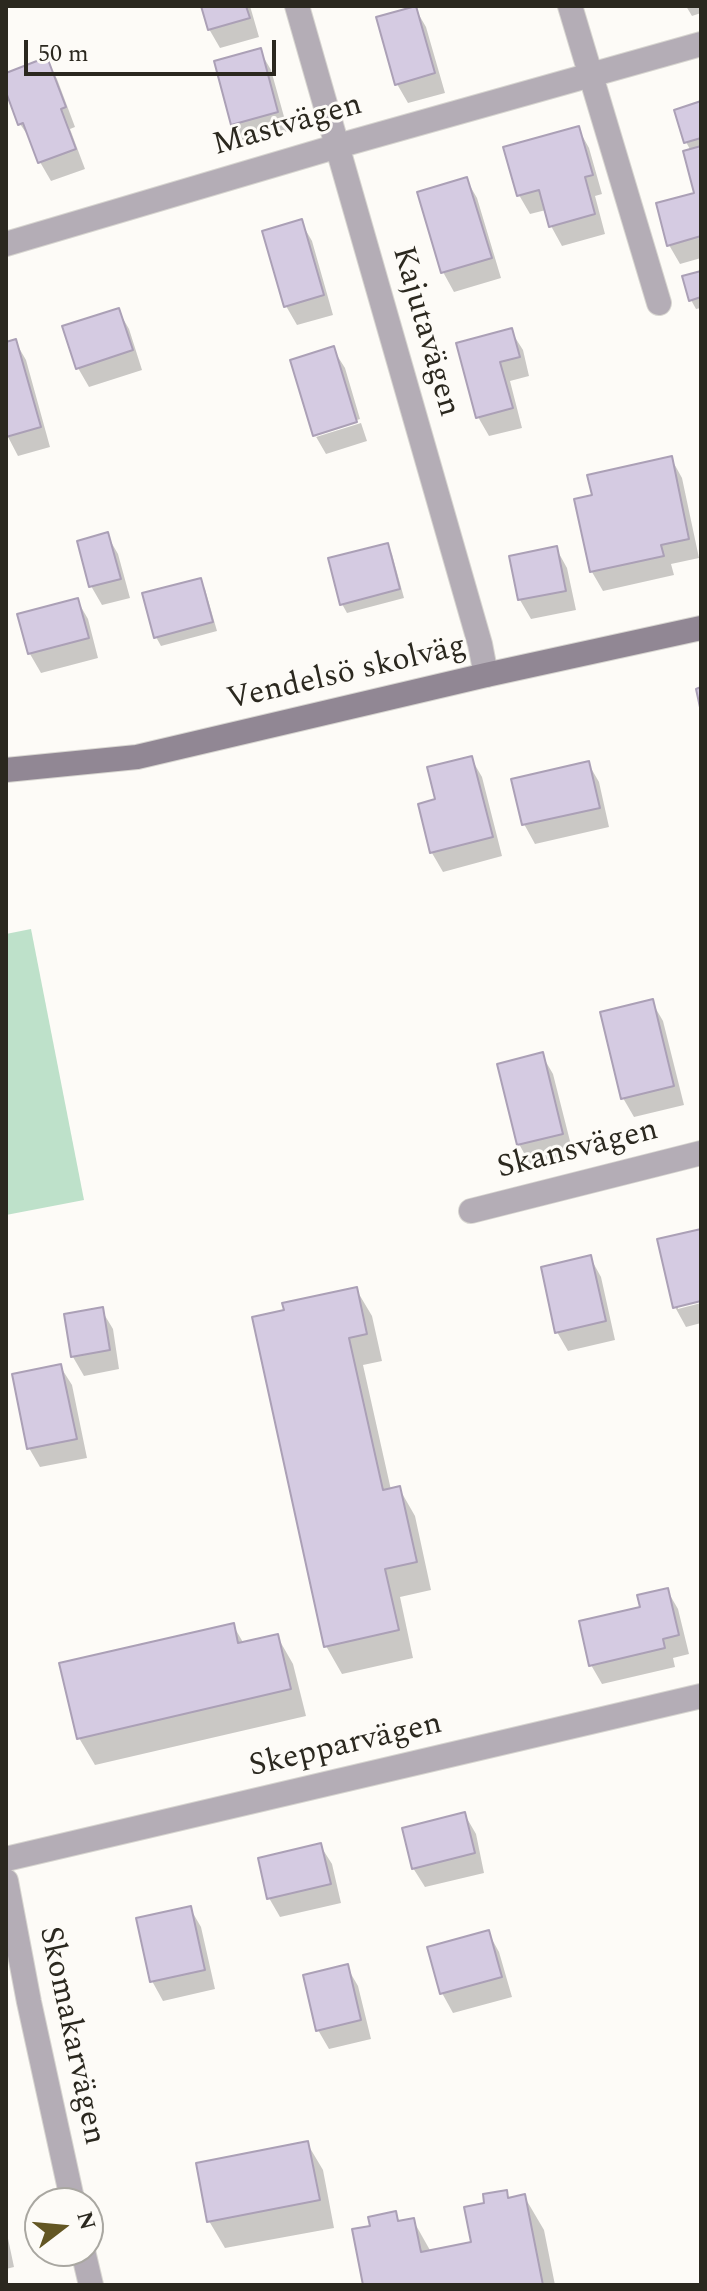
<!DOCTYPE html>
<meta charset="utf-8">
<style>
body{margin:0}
#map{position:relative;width:707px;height:2291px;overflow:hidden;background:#fdfbf7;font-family:Spectral,serif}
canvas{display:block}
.frame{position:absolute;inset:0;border:8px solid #2b281f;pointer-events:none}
.north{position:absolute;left:24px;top:2187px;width:80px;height:80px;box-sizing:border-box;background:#fdfbf7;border:2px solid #a9a7a1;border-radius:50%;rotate:74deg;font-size:22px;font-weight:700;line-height:32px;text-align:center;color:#2b281f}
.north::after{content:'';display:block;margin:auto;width:28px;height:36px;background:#635623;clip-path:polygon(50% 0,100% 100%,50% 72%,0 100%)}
.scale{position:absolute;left:24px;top:40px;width:252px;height:36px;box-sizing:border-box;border:4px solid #2b281f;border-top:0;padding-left:10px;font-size:24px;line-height:28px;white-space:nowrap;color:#2b281f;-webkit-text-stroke:6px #fdfbf7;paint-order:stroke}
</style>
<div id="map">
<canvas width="707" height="2291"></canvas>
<div class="frame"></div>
<div class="north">N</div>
<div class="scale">50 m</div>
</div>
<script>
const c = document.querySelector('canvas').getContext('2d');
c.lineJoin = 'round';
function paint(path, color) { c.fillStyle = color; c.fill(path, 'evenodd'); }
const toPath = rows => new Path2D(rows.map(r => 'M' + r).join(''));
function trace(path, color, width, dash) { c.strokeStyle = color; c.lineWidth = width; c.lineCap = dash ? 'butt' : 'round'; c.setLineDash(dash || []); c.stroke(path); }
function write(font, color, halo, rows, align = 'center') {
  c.font = font + ' Spectral,serif'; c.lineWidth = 6; c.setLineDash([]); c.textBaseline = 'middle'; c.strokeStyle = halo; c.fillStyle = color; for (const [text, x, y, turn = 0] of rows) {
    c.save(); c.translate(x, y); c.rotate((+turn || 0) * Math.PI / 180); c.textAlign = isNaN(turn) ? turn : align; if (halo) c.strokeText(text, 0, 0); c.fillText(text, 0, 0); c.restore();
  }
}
paint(toPath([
 [31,929,84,1200,6,1215,6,934]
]), '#bee1ca');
paint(toPath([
 [203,6,250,6,259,37,220,48,209,29],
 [686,6,701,6,701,13,692,16],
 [415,8,426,27,445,93,408,103,397,84],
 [260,51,271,70,288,131,244,143,233,124],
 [46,60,57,79,75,127,70,129,85,169,51,181,40,162,33,143,20,124,6,87,6,75],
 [701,103,701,258,680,264,669,245,696,194,691,151,686,142],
 [578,128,589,148,602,194,595,196,605,234,562,246,551,226,546,210,530,214,519,195],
 [466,179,477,198,501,278,454,292,443,272],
 [301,222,312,241,333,315,297,325,286,306],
 [701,273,701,308,696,309,691,300],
 [118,310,129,329,142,370,89,387,78,368],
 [511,331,523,350,529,376,510,381,522,428,489,436,478,417],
 [15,341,26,360,50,447,18,456,6,433,6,344],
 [333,349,345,368,360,419,316,433,316,437,361,423,367,441,326,454,315,435],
 [671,458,682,478,699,558,671,564,674,575,603,591,592,572,594,497],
 [107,535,118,554,130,598,102,605,91,586],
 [387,545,392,554,404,598,347,613,342,604],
 [556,548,567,568,576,610,531,619,520,600,511,557],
 [200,580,205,589,217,631,161,646,156,637],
 [77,600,88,619,98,658,41,673,30,654,20,615],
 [471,758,482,777,502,856,443,872,432,853,420,805,437,801],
 [588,763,599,782,609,827,535,844,524,824],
 [652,1002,663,1021,684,1105,634,1117,623,1098],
 [542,1055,553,1074,573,1153,530,1164,519,1144],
 [701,1231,701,1299,678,1305,678,1309,701,1303,701,1323,686,1327,675,1307],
 [590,1257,601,1277,615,1340,568,1351,557,1332],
 [356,1289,372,1316,382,1361,363,1365,391,1490,399,1488,415,1516,431,1590,400,1597,413,1658,342,1674,326,1646,286,1312],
 [101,1309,113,1329,119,1369,84,1376,73,1357],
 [60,1366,72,1385,87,1458,40,1467,29,1448],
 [667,1590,678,1609,689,1654,673,1658,675,1667,602,1684,591,1665,642,1608],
 [233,1625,244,1644,277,1636,293,1664,306,1716,95,1765,79,1738],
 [465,1815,476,1834,484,1873,425,1887,413,1868],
 [320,1845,332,1864,341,1903,280,1917,269,1898],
 [190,1908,201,1927,215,1989,163,2001,152,1981],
 [488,1932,499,1952,512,1997,453,2013,442,1993],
 [347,1967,358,1986,371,2039,329,2049,318,2030],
 [307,2143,323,2170,334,2228,225,2248,209,2221],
 [506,2192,510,2199,524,2196,544,2230,555,2285,365,2285,372,2227,395,2214,400,2223,413,2220,431,2252,473,2243,486,2205],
 [6,2229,14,2267,6,2269]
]), '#0003');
const building = toPath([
 [201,6,246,6,250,18,208,30,201,6],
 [416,6,435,73,395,85,376,17,416,6],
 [261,48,278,112,231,125,214,61,261,48],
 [47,57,66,107,61,109,76,149,38,163,23,123,18,125,6,92,6,73,47,57],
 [701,101,701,138,684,143,674,110,701,101],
 [579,126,593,175,585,177,595,214,549,227,539,190,517,196,503,147,579,126],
 [701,146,701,236,667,246,656,203,694,193,683,151,701,146],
 [467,177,492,258,441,273,417,192,467,177],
 [302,219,324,295,284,307,262,231,302,219],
 [701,271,701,297,689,301,682,276,701,271],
 [119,308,133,350,76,369,62,326,119,308],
 [512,328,520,357,500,362,513,408,476,418,456,343,512,328],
 [16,339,41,427,6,437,6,342,16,339],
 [334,346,357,422,313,436,290,360,334,346],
 [672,456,689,539,661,545,664,556,590,572,574,499,592,495,587,475,672,456],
 [108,532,121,579,89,587,77,541,108,532],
 [388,543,400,589,340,605,328,558,388,543],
 [557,546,566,591,518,600,509,556,557,546],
 [201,578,213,622,154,638,142,593,201,578],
 [78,598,89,638,28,654,17,614,78,598],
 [701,687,701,712,696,689,701,687],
 [472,756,493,837,430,853,418,804,435,799,427,767,472,756],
 [589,761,600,808,522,825,511,779,589,761],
 [653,999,674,1086,621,1099,600,1012,653,999],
 [543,1052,563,1134,517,1145,497,1064,543,1052],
 [701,1229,701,1301,673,1308,657,1239,701,1229],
 [591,1255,606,1321,555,1333,541,1267,591,1255],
 [357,1287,367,1334,349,1338,383,1490,400,1486,417,1562,385,1569,399,1630,324,1647,252,1317,284,1310,282,1303,357,1287],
 [103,1307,110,1350,71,1357,64,1314,103,1307],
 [61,1364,77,1439,27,1449,12,1374,61,1364],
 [668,1588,679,1635,663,1639,665,1648,589,1666,579,1621,640,1607,637,1595,668,1588],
 [234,1623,238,1643,278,1634,291,1689,77,1739,59,1663,234,1623],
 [465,1812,475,1853,412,1869,402,1828,465,1812],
 [321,1843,331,1884,267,1899,258,1858,321,1843],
 [191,1906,205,1970,150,1982,136,1918,191,1906],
 [489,1930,502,1977,440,1994,427,1947,489,1930],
 [348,1964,361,2020,316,2031,303,1975,348,1964],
 [308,2141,320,2200,207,2222,196,2163,308,2141],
 [507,2190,508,2198,525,2194,543,2285,363,2285,352,2229,370,2226,368,2217,396,2211,398,2221,414,2218,421,2252,471,2242,464,2207,484,2203,483,2194,507,2190]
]);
paint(building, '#d5cbe2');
trace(building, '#aba0b6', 2);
const street = toPath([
 [297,6,480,644,486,675],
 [570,6,659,303],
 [6,244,338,146,701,44],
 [471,1211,701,1153],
 [6,1859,701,1696],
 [6,1881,29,2002,73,2203],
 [83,2251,91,2285]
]);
const secondary = toPath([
 [6,770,137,757,486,675,701,628]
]);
trace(street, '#d7d5d0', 26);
trace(secondary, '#d7d5d0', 26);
trace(street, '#b4adb6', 24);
trace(secondary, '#918794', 24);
write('32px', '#2b281f', '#fdfbf7', [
 ["Mastvägen",288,127,-16],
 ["Kajutavägen",424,332,74],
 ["Vendelsö skolväg",347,675,-13],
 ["Skansvägen",578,1151,-14],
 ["Skepparvägen",346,1747,-13],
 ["Skomakarvägen",70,2036,78]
]);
</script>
